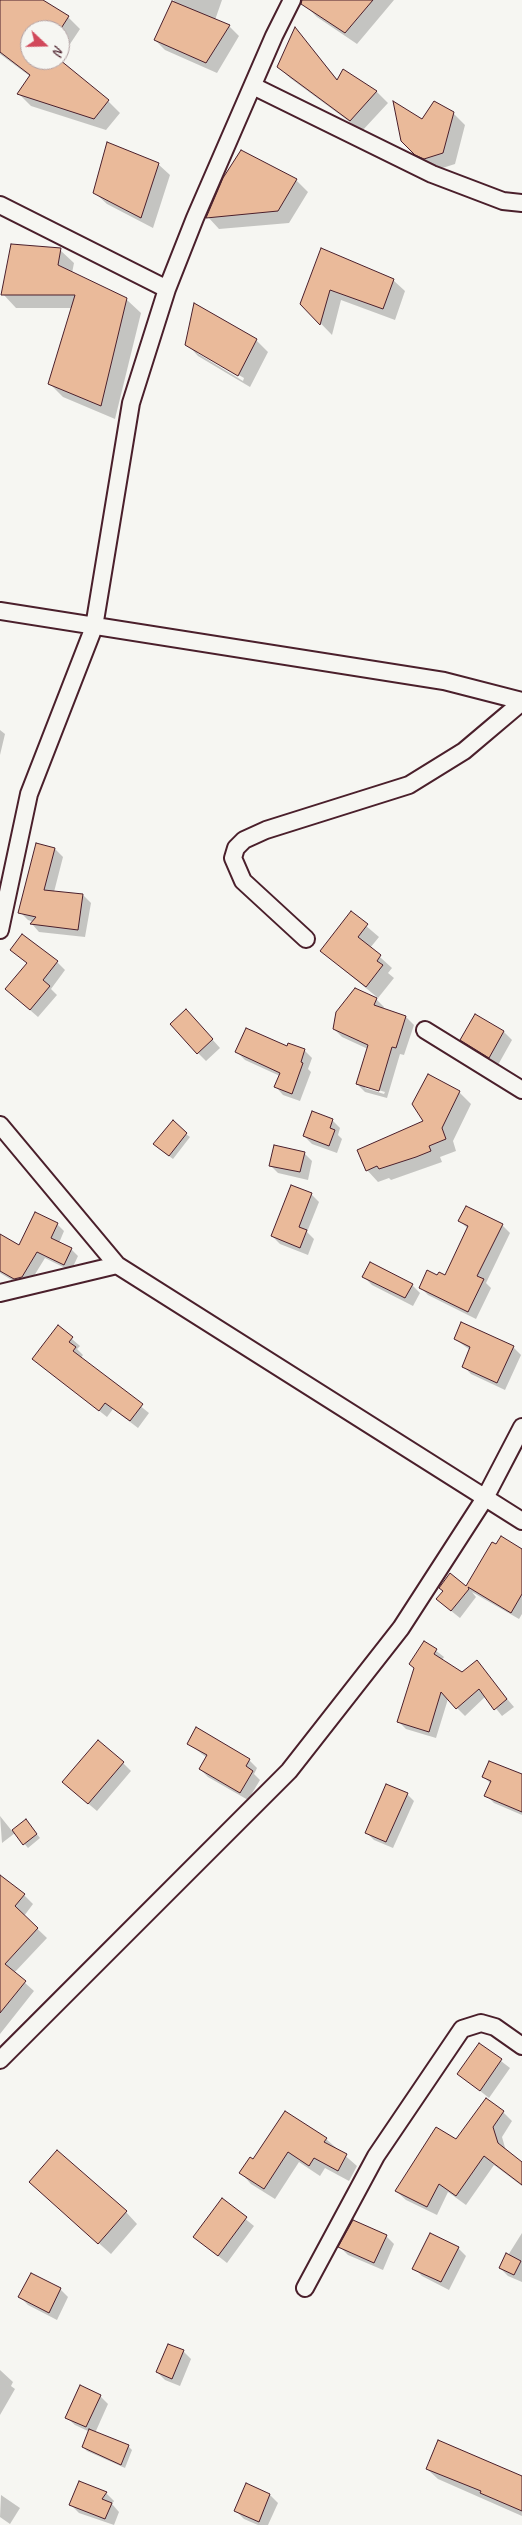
<!DOCTYPE html>
<style>
body{margin:0}
#map{position:relative;width:522px;height:2525px;overflow:hidden;background:#f6f6f2;font-family:Caveat,sans-serif}
canvas{display:block}
.north{position:absolute;left:20px;top:20px;width:50px;height:50px;box-sizing:border-box;background:#f6f6f2;border:1px solid #b1a0a2;border-radius:50%;rotate:111deg;font-size:14px;font-weight:700;line-height:20px;text-align:center;color:#4a1f2b}
.north::after{content:'';display:block;margin:auto;width:18px;height:22px;background:#d1495b;clip-path:polygon(50% 0,100% 100%,50% 72%,0 100%)}
</style>
<div id="map">
<canvas width="522" height="2525"></canvas>
<div class="north">N</div>
</div>
<script>
const c = document.querySelector('canvas').getContext('2d');
c.lineJoin = 'round';
function paint(path, color) { c.fillStyle = color; c.fill(path, 'evenodd'); }
const toPath = rows => new Path2D(rows.map(r => 'M' + r).join(''));
function trace(path, color, width, dash) { c.strokeStyle = color; c.lineWidth = width; c.lineCap = dash ? 'butt' : 'round'; c.setLineDash(dash || []); c.stroke(path); }
paint(toPath([
 [3,0,41,0,68,17,80,29,60,59,60,30,30,30,30,60,59,60,108,101,120,113,106,130,31,106,19,94,31,77,0,54,0,5],
 [174,0,222,0,215,20,229,26,239,36,217,73,165,50,155,40],
 [312,0,394,0,357,44,317,17,306,6],
 [295,29,338,80,344,71,377,92,388,103,362,131,290,78,278,66],
 [453,113,465,125,455,164,436,170,414,153,423,121],
 [158,164,170,175,153,228,107,204,95,193],
 [296,180,308,192,289,223,219,229,208,217],
 [60,250,74,263,72,273,127,300,141,313,115,419,63,397,49,383,72,308,16,308,3,294],
 [321,250,393,280,405,291,395,320,341,300,332,335,302,304],
 [256,340,268,352,250,387,198,356,187,344],
 [197,351,244,378,243,381,197,353],
 [0,730,5,734,0,755],
 [55,849,63,857,54,892,83,895,91,903,85,937,39,932,32,924,34,922,28,920,20,912],
 [351,913,379,937,370,948,392,968,388,973,394,978,378,998,321,951],
 [12,950,57,962,65,970,51,989,57,995,38,1017,15,997,28,964],
 [376,999,384,1007,383,1009,406,1017,414,1025,404,1055,400,1054,387,1098,365,1092,357,1084,368,1049,342,1037,334,1029],
 [365,1086,385,1092,384,1094,365,1088],
 [475,1016,504,1032,512,1040,498,1065,470,1048,462,1040],
 [194,1019,220,1048,206,1061,198,1053],
 [288,1048,304,1050,312,1058,308,1069,311,1072,300,1101,283,1095,276,1087,280,1076,245,1060,237,1052],
 [459,1092,471,1104,453,1141,456,1151,440,1157,442,1162,391,1180,389,1178,378,1182,367,1170],
 [332,1120,340,1128,338,1135,342,1139,337,1153,312,1144,304,1136],
 [186,1134,190,1137,173,1159,158,1148],
 [304,1153,312,1161,308,1180,278,1173,270,1165],
 [311,1194,319,1202,307,1232,314,1239,308,1255,280,1244,272,1236],
 [460,1221,502,1225,510,1233,486,1283,491,1288,476,1319,428,1295,420,1287,438,1277,445,1276,468,1229],
 [57,1224,64,1231,59,1243,71,1249,78,1256,71,1271,45,1258,29,1284,22,1286,0,1273,0,1246,19,1247],
 [364,1277,412,1285,420,1293,413,1306,372,1285],
 [58,1327,80,1346,77,1349,83,1355,81,1358,149,1413,138,1428,113,1409,107,1417,34,1359],
 [455,1339,513,1347,521,1355,505,1390,471,1374,463,1366,470,1350],
 [522,1551,522,1614,519,1619,472,1592,476,1597,460,1618,445,1606,466,1588],
 [425,1642,444,1657,442,1660,462,1673,476,1662,514,1707,502,1716,486,1696,465,1716,448,1699,436,1738,406,1729,399,1722],
 [188,1743,249,1760,257,1768,254,1774,260,1780,248,1800,208,1777,200,1769,207,1758],
 [123,1763,131,1771,97,1811,72,1790],
 [522,1776,522,1815,494,1803,486,1795,491,1784,484,1777],
 [387,1786,408,1795,414,1801,393,1848,374,1840,367,1833],
 [0,1816,12,1831,26,1820,40,1838,28,1848,15,1833,2,1843],
 [0,1881,24,1895,33,1904,24,1916,47,1938,14,1973,34,1991,0,2034],
 [479,2044,510,2068,489,2098,459,2074],
 [285,2112,326,2139,357,2166,349,2181,325,2168,320,2176,299,2162,275,2199,251,2184,241,2173,254,2161],
 [503,2112,512,2121,502,2137,506,2151,522,2164,522,2186,494,2165,466,2205,448,2192,437,2215,406,2200,396,2191,456,2141],
 [30,2182,126,2212,137,2224,111,2254],
 [222,2200,254,2226,227,2263,194,2237],
 [522,2233,522,2282,508,2276,500,2268],
 [386,2236,394,2244,383,2270,348,2255,340,2247],
 [458,2248,466,2256,449,2290,422,2276,414,2268],
 [60,2289,68,2297,57,2320,28,2305,20,2297],
 [183,2351,191,2359,180,2386,165,2380,157,2372],
 [0,2370,13,2382,11,2386,15,2389,0,2415],
 [100,2396,108,2404,95,2433,128,2446,132,2450,125,2468,87,2451,83,2447,90,2432,75,2425,67,2418],
 [427,2469,522,2478,522,2516,438,2479],
 [106,2493,114,2501,112,2504,119,2512,114,2525,79,2513,71,2505],
 [1,2495,20,2508,10,2524,0,2517],
 [270,2495,278,2503,268,2525,258,2525,244,2519,236,2511]
]), '#0003');
const building = toPath([
 [0,0,43,0,69,16,60,30,30,30,30,60,60,60,109,100,94,119,17,94,30,75,0,52,0,0],
 [302,0,373,0,345,33,301,4,302,0],
 [172,1,230,25,206,63,154,40,172,1],
 [295,27,337,80,343,69,377,91,350,121,277,67,295,27],
 [393,101,422,119,434,101,454,112,443,153,424,159,415,155,401,141,393,101],
 [107,142,159,163,141,218,93,193,107,142],
 [241,150,297,179,278,211,206,218,223,178,241,150],
 [11,244,61,248,58,265,127,298,101,406,48,384,75,295,1,295,11,244],
 [321,248,394,279,383,309,330,290,320,325,300,304,321,248],
 [194,303,257,339,238,376,185,345,194,303],
 [36,843,55,848,44,890,83,894,78,930,30,924,36,917,18,913,36,843],
 [351,911,368,924,358,937,381,955,377,961,383,965,366,987,320,951,351,911],
 [22,934,58,961,43,980,50,986,30,1010,5,989,27,963,10,950,22,934],
 [355,988,377,998,374,1005,406,1016,396,1048,392,1047,379,1091,356,1084,368,1045,333,1029,336,1012,355,988],
 [186,1009,213,1039,197,1054,170,1024,186,1009],
 [475,1014,504,1031,489,1058,460,1040,475,1014],
 [246,1028,287,1046,288,1043,305,1049,301,1062,303,1063,292,1094,274,1087,280,1073,235,1052,246,1028],
 [428,1074,460,1091,442,1128,446,1139,429,1146,431,1151,416,1157,379,1169,377,1166,366,1171,357,1150,423,1121,412,1104,428,1074],
 [312,1111,333,1119,330,1128,335,1130,329,1146,303,1136,312,1111],
 [173,1120,187,1133,169,1156,153,1144,173,1120],
 [274,1145,305,1152,300,1172,269,1166,274,1145],
 [291,1185,312,1193,299,1227,307,1230,300,1248,271,1236,291,1185],
 [466,1206,503,1224,477,1276,484,1279,468,1312,419,1288,427,1270,437,1275,439,1272,445,1275,468,1226,458,1221,466,1206],
 [35,1212,58,1223,51,1238,72,1248,64,1265,37,1252,22,1277,14,1279,0,1271,0,1234,19,1245,35,1212],
 [370,1262,413,1284,405,1298,362,1277,370,1262],
 [461,1322,514,1346,497,1383,462,1367,470,1347,454,1339,461,1322],
 [58,1325,73,1337,69,1342,76,1347,73,1351,143,1404,130,1421,105,1403,99,1411,32,1359,58,1325],
 [501,1536,522,1549,522,1594,511,1613,468,1587,469,1589,451,1611,436,1599,443,1591,439,1588,450,1573,466,1586,492,1542,496,1544,501,1536],
 [424,1641,437,1649,434,1654,462,1672,477,1660,507,1699,494,1710,479,1689,456,1709,441,1692,429,1732,397,1722,414,1668,409,1664,424,1641],
 [196,1727,250,1759,246,1766,253,1771,240,1793,199,1769,207,1755,187,1744,196,1727],
 [98,1740,124,1762,88,1804,62,1782,98,1740],
 [489,1761,522,1774,522,1812,484,1796,491,1781,482,1777,489,1761],
 [386,1784,408,1793,386,1842,365,1833,386,1784],
 [26,1819,37,1834,23,1845,12,1830,26,1819],
 [0,1875,25,1894,15,1906,38,1928,5,1964,26,1981,0,2013,0,1875],
 [479,2043,502,2059,480,2091,457,2074,479,2043],
 [486,2098,504,2111,493,2127,498,2143,522,2162,522,2185,484,2156,456,2196,439,2184,427,2207,395,2191,436,2127,456,2139,486,2098],
 [285,2111,327,2138,324,2142,347,2154,338,2171,314,2158,309,2166,288,2152,264,2189,239,2173,250,2157,253,2159,285,2111],
 [57,2150,127,2211,98,2244,29,2182,57,2150],
 [222,2198,247,2217,218,2256,193,2237,222,2198],
 [353,2220,387,2235,374,2263,338,2247,353,2220],
 [430,2233,459,2247,441,2282,412,2269,430,2233],
 [506,2253,521,2261,514,2275,499,2268,506,2253],
 [31,2273,61,2288,49,2313,18,2297,31,2273],
 [168,2344,184,2350,172,2379,156,2372,168,2344],
 [80,2385,101,2395,86,2427,65,2418,80,2385],
 [89,2429,129,2445,121,2465,82,2447,89,2429],
 [438,2440,522,2476,522,2511,480,2493,481,2491,426,2469,438,2440],
 [79,2481,107,2492,102,2499,112,2503,105,2519,69,2505,79,2481],
 [246,2483,270,2494,259,2522,234,2511,246,2483]
]);
paint(building, '#eaba9a');
trace(building, '#4a1f2b', 1);
const minor = toPath([
 [253,86,432,174,503,201,522,203],
 [0,205,167,289],
 [0,611,444,681,522,701],
 [0,930,29,794,94,627,131,403,167,289,195,218,274,36,292,0],
 [306,939,243,881,233,858,236,848,244,840,266,830,409,785,464,751,522,702],
 [425,1030,522,1090],
 [0,1125,117,1265,522,1521],
 [0,1293,117,1265],
 [0,2060,289,1771,401,1628,485,1498,522,1427],
 [305,2288,376,2156,462,2029,481,2023,495,2027,522,2046]
]);
trace(minor, '#4a1f2b', 20);
trace(minor, '#f6f6f2', 16);
</script>
